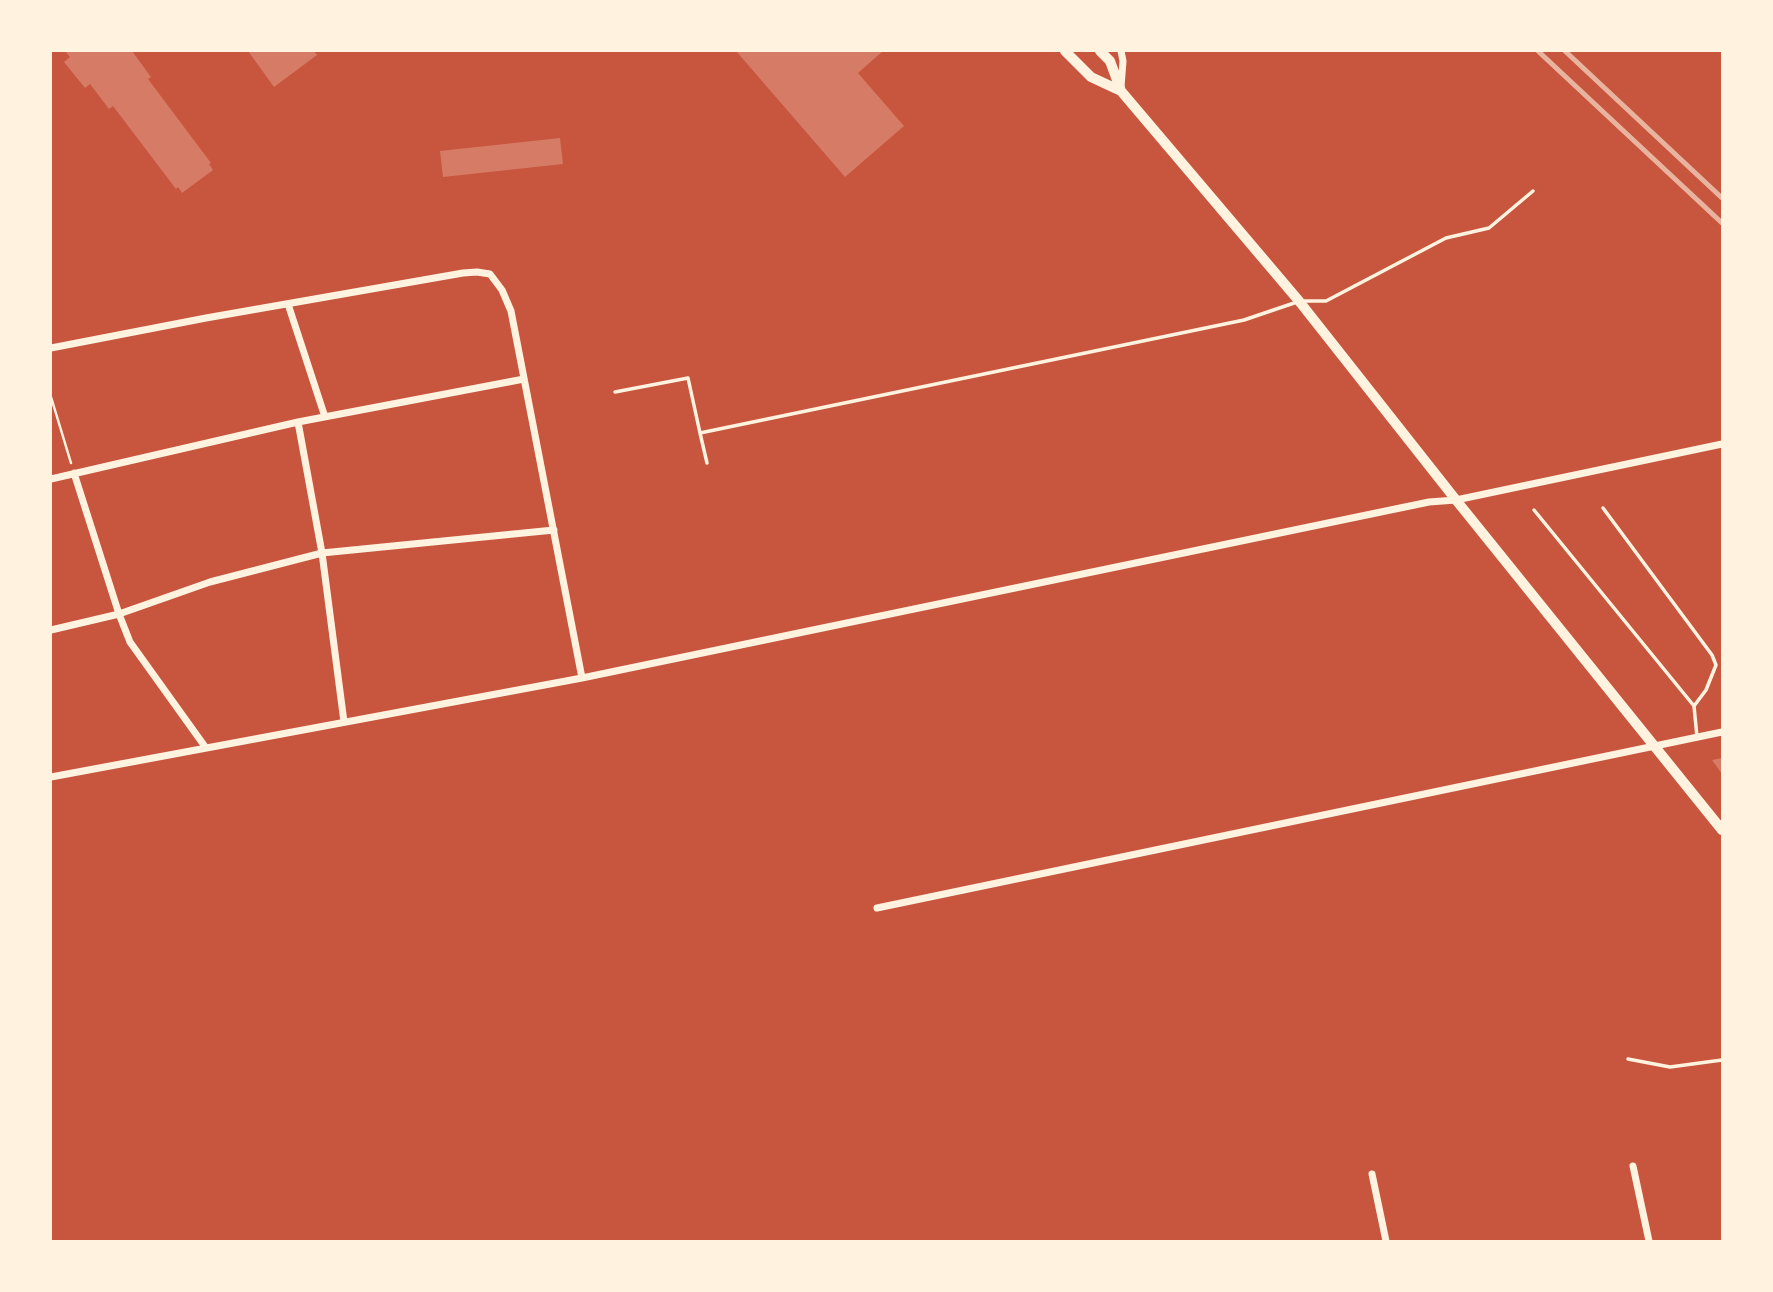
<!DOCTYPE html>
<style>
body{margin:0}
#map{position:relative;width:1773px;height:1292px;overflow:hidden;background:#c8553d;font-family:"Zilla Slab",serif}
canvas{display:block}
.frame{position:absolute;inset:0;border:52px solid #fff3e0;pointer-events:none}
</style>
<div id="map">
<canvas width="1773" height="1292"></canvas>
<div class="frame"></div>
</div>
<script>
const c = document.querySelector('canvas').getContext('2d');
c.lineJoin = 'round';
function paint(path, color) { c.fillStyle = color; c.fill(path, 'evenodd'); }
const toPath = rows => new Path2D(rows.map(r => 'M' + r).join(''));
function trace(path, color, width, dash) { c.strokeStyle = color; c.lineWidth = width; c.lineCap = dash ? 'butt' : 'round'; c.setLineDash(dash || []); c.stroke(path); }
paint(toPath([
 [65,51,132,51,151,77,148,79,211,163,209,164,213,170,182,193,178,187,176,189,113,106,109,109,90,84,85,88,64,62,70,57],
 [248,51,314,51,317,55,274,87],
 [736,51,883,51,858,73,904,126,845,177],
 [560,138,563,164,443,177,440,151],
 [1722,758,1722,774,1712,760]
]), '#d67c66');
trace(toPath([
 [51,397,71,463]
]), '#fff3e0', 2.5);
trace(toPath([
 [1304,301,1326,301,1446,238,1489,228,1533,191],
 [615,392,688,378,700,433],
 [707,463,700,433,1244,320,1297,302],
 [1603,508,1712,655,1716,665,1706,690,1694,706,1697,737],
 [1534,510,1694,706],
 [1628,1059,1670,1067,1722,1060]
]), '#fff3e0', 3.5);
trace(toPath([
 [1121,51,1123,61,1121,87],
 [288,304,325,417],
 [51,348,206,318,463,273,477,272,490,274,502,290,511,311,582,678],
 [298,422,322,553,344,722],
 [74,473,119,614,130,642,206,748],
 [51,479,298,422,524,379],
 [51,630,119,614,210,582,322,553,554,530],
 [51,777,582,678,1429,502,1456,500,1722,444],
 [877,908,1722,732],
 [1633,1166,1649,1241],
 [1372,1174,1386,1241]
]), '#fff3e0', 7);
trace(toPath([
 [1065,51,1091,77,1121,91],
 [1100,51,1110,61,1121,91,1299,301,1456,500,1722,830]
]), '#fff3e0', 10);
trace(toPath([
 [1538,51,1722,223],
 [1565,51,1722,198]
]), '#e9b49f', 5);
</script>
